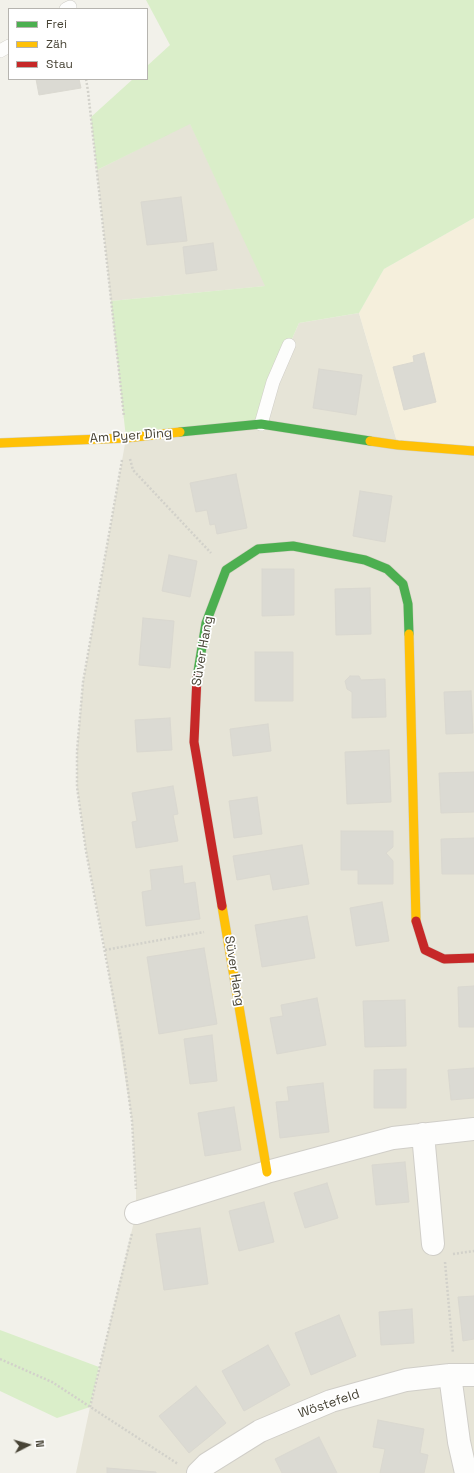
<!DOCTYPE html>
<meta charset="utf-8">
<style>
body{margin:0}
#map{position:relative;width:474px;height:1473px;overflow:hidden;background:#f2f1ea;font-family:"Space Grotesk",sans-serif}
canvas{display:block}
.legend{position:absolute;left:8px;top:8px;width:140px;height:72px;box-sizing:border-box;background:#fff;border:1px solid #b6b4af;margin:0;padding:5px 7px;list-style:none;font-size:12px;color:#484436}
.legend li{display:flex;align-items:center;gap:8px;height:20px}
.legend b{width:20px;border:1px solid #b6b4af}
.north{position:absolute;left:8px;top:1425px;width:40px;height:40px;-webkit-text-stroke:3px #fff;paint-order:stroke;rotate:84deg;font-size:11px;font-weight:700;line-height:16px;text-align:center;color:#484436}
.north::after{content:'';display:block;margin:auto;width:14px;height:18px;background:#484436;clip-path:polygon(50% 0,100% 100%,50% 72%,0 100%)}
</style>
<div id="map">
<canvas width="474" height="1473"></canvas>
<ul class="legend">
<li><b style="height:5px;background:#4caf50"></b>Frei</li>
<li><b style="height:5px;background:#ffc107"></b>Zäh</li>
<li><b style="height:5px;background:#c62828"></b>Stau</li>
</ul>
<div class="north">N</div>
</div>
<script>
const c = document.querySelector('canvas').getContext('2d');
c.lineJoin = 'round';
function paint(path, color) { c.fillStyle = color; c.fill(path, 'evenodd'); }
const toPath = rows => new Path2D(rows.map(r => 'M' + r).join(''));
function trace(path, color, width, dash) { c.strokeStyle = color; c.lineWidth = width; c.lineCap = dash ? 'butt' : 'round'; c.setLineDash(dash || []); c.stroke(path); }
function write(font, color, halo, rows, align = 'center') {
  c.font = font + ' "Space Grotesk",sans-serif'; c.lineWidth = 3.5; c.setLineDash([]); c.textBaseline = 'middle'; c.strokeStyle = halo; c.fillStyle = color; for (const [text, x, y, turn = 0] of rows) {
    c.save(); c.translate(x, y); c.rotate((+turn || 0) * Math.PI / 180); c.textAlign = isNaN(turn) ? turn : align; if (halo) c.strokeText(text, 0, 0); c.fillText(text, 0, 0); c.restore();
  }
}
paint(toPath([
 [190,123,266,286,111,301,97,170],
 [359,313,398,445,474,451,474,1473,76,1473,90,1407,136,1213,136,1183,132,1121,105,950,86,851,77,787,77,751,83,682,126,438,273,382,299,323]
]), '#e6e4d7');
paint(toPath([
 [474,218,474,451,398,445,359,313,384,269]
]), '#f5efdc');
paint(toPath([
 [146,0,474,0,474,218,384,269,359,313,299,323,273,382,261,424,126,438,111,301,265,286,190,124,97,170,91,117,133,79,147,79,147,66,170,45],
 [0,1330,99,1367,90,1407,57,1418,0,1391]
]), '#daeec9');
const building = toPath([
 [36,79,79,79,81,88,39,95,36,79],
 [181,197,187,241,147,245,141,202,181,197],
 [213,243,217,270,186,274,183,247,213,243],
 [424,353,436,402,404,410,393,367,414,362,413,356,424,353],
 [319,369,362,375,356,415,313,408,319,369],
 [236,474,247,528,217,534,215,524,210,525,207,510,196,512,190,483,236,474],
 [360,491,392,496,385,542,353,536,360,491],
 [169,555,197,561,190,597,162,591,169,555],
 [262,569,294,569,294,615,262,616,262,569],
 [370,588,371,634,336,635,335,589,370,588],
 [143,618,174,621,170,668,139,665,143,618],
 [255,652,293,652,293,701,255,701,255,652],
 [350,676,359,676,361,680,385,679,386,717,352,718,352,692,347,689,345,681,350,676],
 [471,691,473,733,446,734,444,692,471,691],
 [170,718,172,750,137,752,135,720,170,718],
 [268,724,271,751,233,756,230,729,268,724],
 [389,750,391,802,347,804,345,752,389,750],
 [474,772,474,812,441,813,439,773,474,772],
 [173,786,178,814,173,815,178,841,136,848,132,822,137,821,132,793,173,786],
 [257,797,262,834,234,838,229,801,257,797],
 [341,831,393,831,393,847,386,853,393,861,393,884,358,884,358,870,341,870,341,831],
 [474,838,474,874,442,874,441,839,474,838],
 [302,845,309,884,273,890,270,874,237,880,233,856,302,845],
 [182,866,184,884,195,882,200,919,146,926,142,892,152,890,150,870,182,866],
 [382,902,389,941,356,946,350,908,382,902],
 [307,916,315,958,262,967,255,925,307,916],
 [204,948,217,1024,159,1034,147,957,204,948],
 [474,986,474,1027,459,1027,458,987,474,986],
 [317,998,326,1045,277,1054,270,1018,283,1016,281,1005,317,998],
 [405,1000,406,1046,365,1047,363,1001,405,1000],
 [212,1035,217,1081,190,1084,184,1039,212,1035],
 [474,1068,474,1098,451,1100,448,1070,474,1068],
 [406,1069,406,1108,374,1108,374,1070,406,1069],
 [323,1083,329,1132,280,1138,276,1102,289,1101,287,1087,323,1083],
 [234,1107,241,1150,205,1156,198,1113,234,1107],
 [405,1162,409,1202,376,1205,372,1165,405,1162],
 [327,1183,338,1218,305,1228,294,1193,327,1183],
 [264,1202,274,1242,239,1251,229,1211,264,1202],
 [200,1228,208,1284,164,1290,156,1234,200,1228],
 [474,1296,474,1339,463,1341,458,1297,474,1296],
 [412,1309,414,1343,381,1345,379,1312,412,1309],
 [339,1315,356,1356,311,1375,295,1333,339,1315],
 [268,1345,290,1385,244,1411,222,1371,268,1345],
 [196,1386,226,1423,189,1453,159,1416,196,1386],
 [378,1420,424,1429,420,1453,428,1455,424,1473,380,1473,385,1449,373,1447,378,1420],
 [319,1437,337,1473,282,1473,275,1459,319,1437],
 [107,1468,156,1472,156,1473,107,1473,107,1468]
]);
paint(building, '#dbdad3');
trace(building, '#dad8d0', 1);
const lane = toPath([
 [66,9,70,7],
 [0,51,9,46],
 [261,424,273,382,289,345]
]);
const street = toPath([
 [423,1134,433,1244],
 [136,1213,267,1172,393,1138,474,1129],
 [450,1375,459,1442,466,1473],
 [198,1473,207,1464,260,1431,331,1401,406,1380,450,1375,474,1375]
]);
const fast = toPath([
 [180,432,261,424,370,441],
 [197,677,206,623,226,570,258,549,293,546,365,560,387,569,403,584,408,604,409,634]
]);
const slow = toPath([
 [370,441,398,445,474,451],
 [0,443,126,438,180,432],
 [409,634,416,921],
 [222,906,267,1172]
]);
const jam = toPath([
 [197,677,194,742,222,906],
 [416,921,425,950,444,959,474,958]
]);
trace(lane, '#d0cec8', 14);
trace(street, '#d0cec8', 24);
trace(fast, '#d2d0c1', 10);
trace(slow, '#d2d0c1', 10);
trace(jam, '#d2d0c1', 10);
trace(toPath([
 [86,79,88,91,124,417],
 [130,459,133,470,211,553],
 [122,460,83,682,77,751,77,787,86,851,122,1044,132,1121,136,1189],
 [105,950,204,932],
 [453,1254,474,1251],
 [445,1262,453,1353],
 [0,1359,52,1382,178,1464],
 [90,1407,132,1233]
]), '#d2d1ca', 2.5, [2, 2]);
trace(lane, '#fdfdfc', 13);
trace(street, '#fdfdfc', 22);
trace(fast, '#4caf50', 9);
trace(slow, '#ffc107', 9);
trace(jam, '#c62828', 9);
write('13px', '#484436', '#fff', [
 ["Am Pyer Ding",131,436,-4],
 ["Süver Hang",203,651,-80],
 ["Süver Hang",234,971,81],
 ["Wöstefeld",329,1404,-19]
]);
</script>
